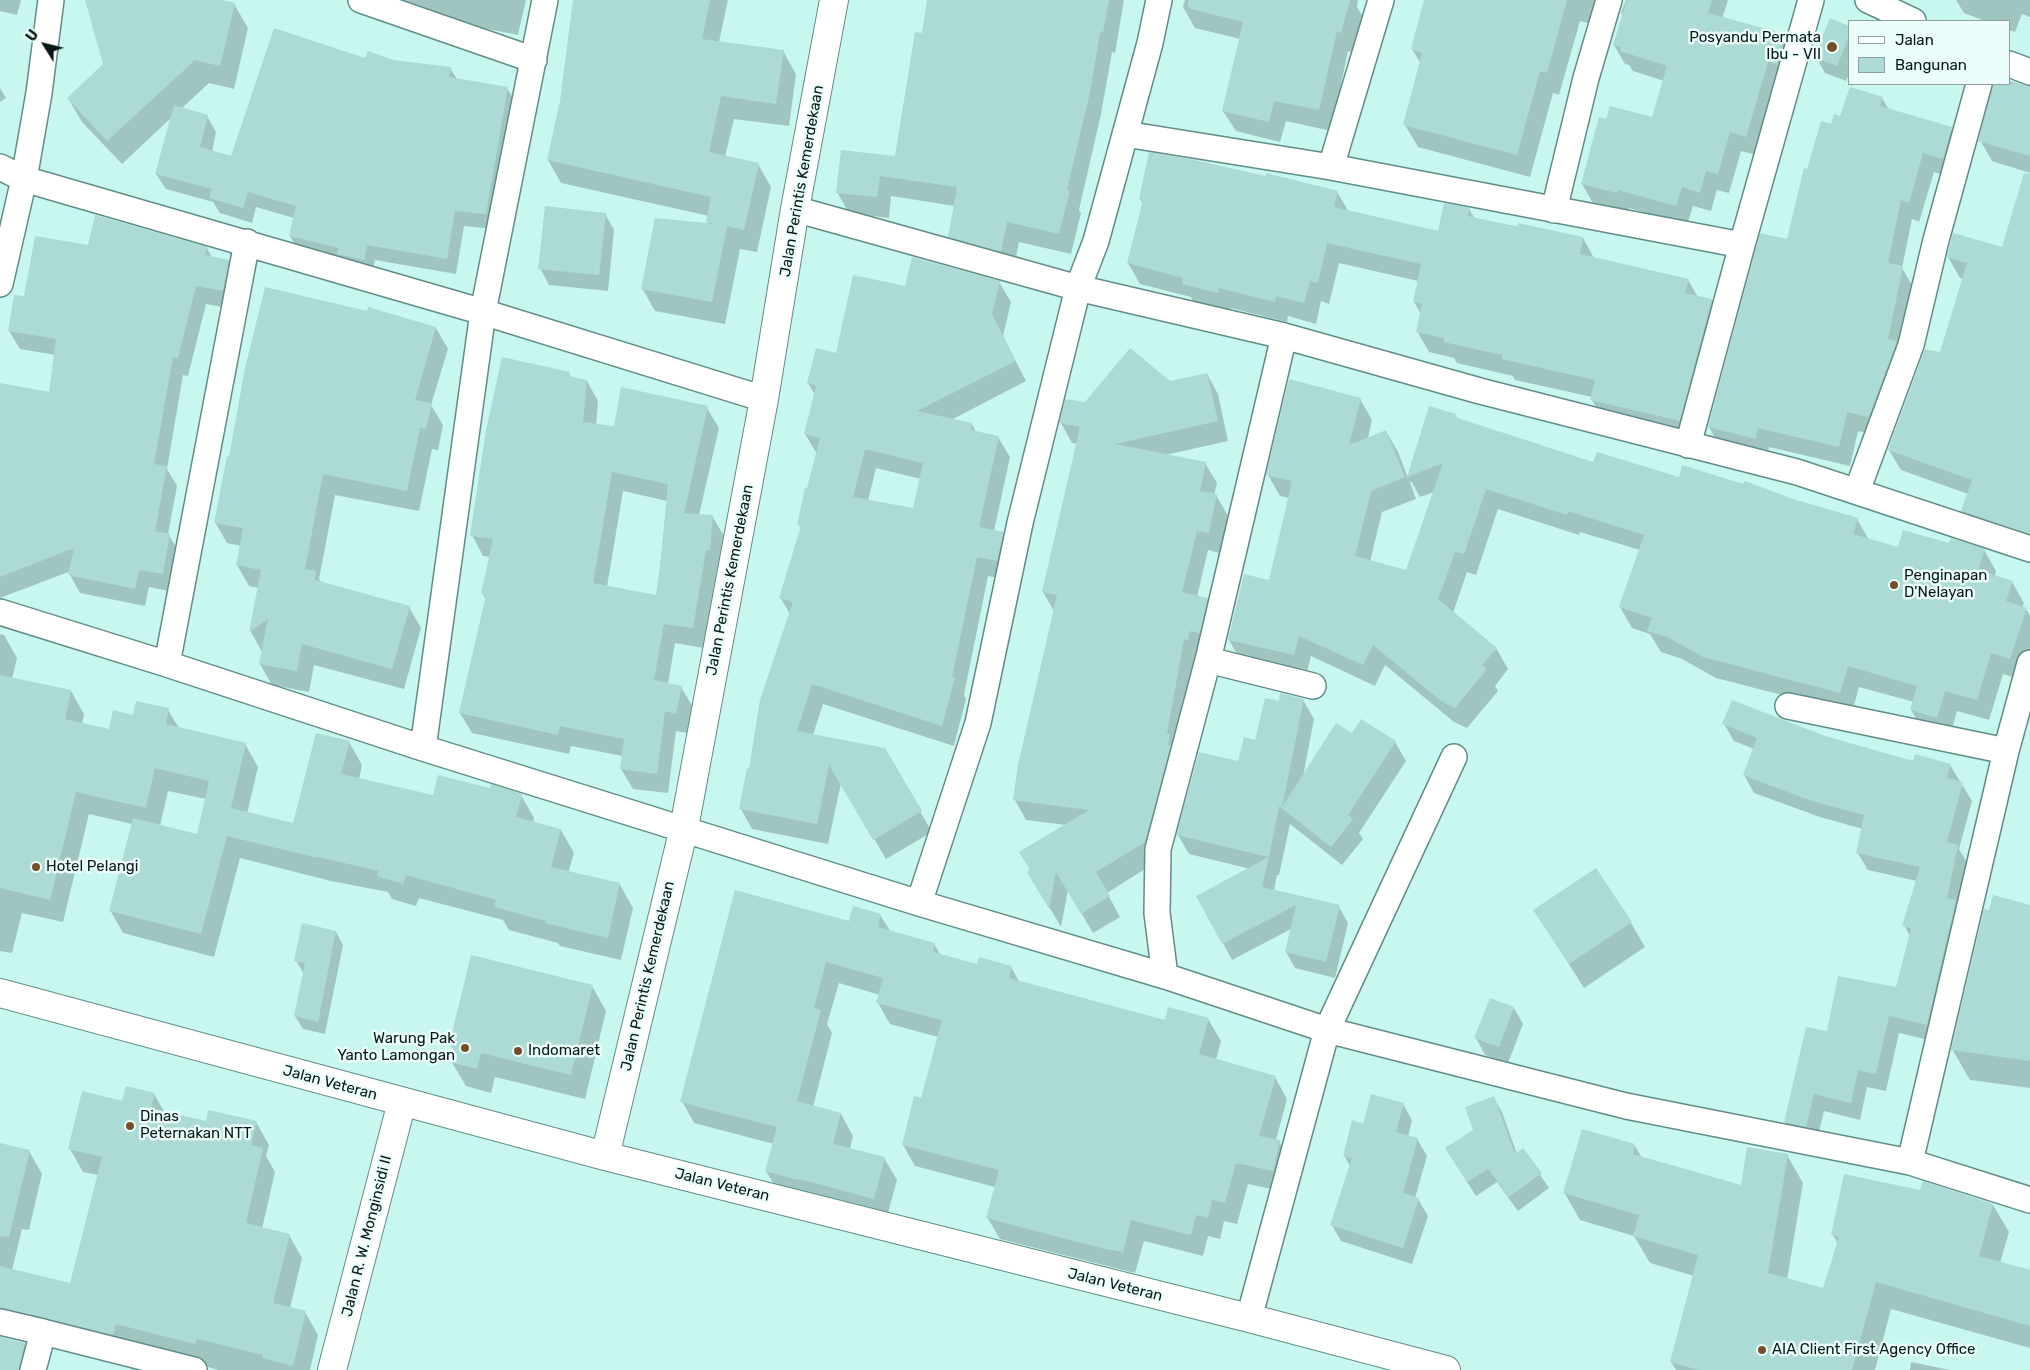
<!DOCTYPE html>
<style>
body{margin:0}
#map{position:relative;width:2030px;height:1370px;overflow:hidden;background:#c8f7f0;font-family:Rubik,sans-serif}
canvas{display:block}
.legend{position:absolute;left:1848px;top:20px;width:162px;height:65px;box-sizing:border-box;background:#ebfefb;border:1px solid #8fa29f;margin:0;padding:6px 9px;list-style:none;font-size:15px;color:#061715}
.legend li{display:flex;align-items:center;gap:10px;height:25px}
.legend b{width:25px;border:1px solid #8fa29f}
.north{position:absolute;left:20px;top:20px;width:50px;height:50px;-webkit-text-stroke:4px #ebfefb;paint-order:stroke;rotate:306deg;font-size:14px;font-weight:700;line-height:20px;text-align:center;color:#061715}
.north::after{content:'';display:block;margin:auto;width:18px;height:22px;background:#061715;clip-path:polygon(50% 0,100% 100%,50% 72%,0 100%)}
</style>
<div id="map">
<canvas width="2030" height="1370"></canvas>
<ul class="legend">
<li><b style="height:6px;background:#fff"></b>Jalan</li>
<li><b style="height:14px;background:#acdad4"></b>Bangunan</li>
</ul>
<div class="north">U</div>
</div>
<script>
const c = document.querySelector('canvas').getContext('2d');
c.lineJoin = 'round';
function paint(path, color) { c.fillStyle = color; c.fill(path, 'evenodd'); }
const toPath = rows => new Path2D(rows.map(r => 'M' + r).join(''));
function trace(path, color, width, dash) { c.strokeStyle = color; c.lineWidth = width; c.lineCap = dash ? 'butt' : 'round'; c.setLineDash(dash || []); c.stroke(path); }
function write(font, color, halo, rows, align = 'center') {
  c.font = font + ' Rubik,sans-serif'; c.lineWidth = 5; c.setLineDash([]); c.textBaseline = 'middle'; c.strokeStyle = halo; c.fillStyle = color; for (const [text, x, y, turn = 0] of rows) {
    c.save(); c.translate(x, y); c.rotate((+turn || 0) * Math.PI / 180); c.textAlign = isNaN(turn) ? turn : align; if (halo) c.strokeText(text, 0, 0); c.fillText(text, 0, 0); c.restore();
  }
}
paint(toPath([
 [0,0,21,0,17,15,0,11],
 [87,0,217,0,234,4,248,28,234,89,209,83,181,109,207,116,216,132,212,152,232,158,366,59,450,68,457,79,507,88,516,103,495,229,464,226,456,274,375,260,372,275,299,251,290,236,294,218,256,207,252,223,220,213,213,202,166,189,156,174,172,117,122,164,82,122,68,98,104,64],
 [396,0,526,0,518,35,437,19,432,11],
 [573,0,728,0,719,42,783,51,796,74,789,126,734,119,725,157,758,164,771,187,757,252,740,249,725,324,655,311,642,288,709,225,708,222,709,216,561,183,548,160,561,101,574,2],
 [928,0,1124,0,1115,53,1112,52,1101,114,1079,210,1081,213,1071,254,1019,242,1013,272,961,258,949,237,955,206,891,196,889,218,849,213,837,192,896,157,923,35],
 [1185,0,1358,0,1357,7,1363,17,1353,53,1348,51,1331,131,1286,121,1280,142,1236,131,1223,111,1240,39,1195,28,1183,7],
 [1426,0,1610,0,1603,27,1580,21,1559,95,1553,93,1530,177,1418,147,1405,125,1421,64,1412,49],
 [1626,0,1728,0,1704,77,1784,35,1795,55,1757,155,1741,151,1729,193,1717,190,1711,211,1693,206,1687,225,1629,208,1628,212,1593,203,1582,184,1607,120,1652,118,1664,81,1633,71,1629,65,1625,64,1614,45,1623,16,1621,13],
 [1956,0,2030,0,2030,17,2022,14,2015,32,2009,30,2009,21,1985,21,1964,13],
 [1849,27,1849,75,1846,81,1825,73,1816,57],
 [2009,81,2030,87,2030,173,1992,161,1980,140,1995,84,2009,84],
 [0,88,6,98,0,102],
 [1882,98,1889,110,1951,128,1963,147,1954,178,1934,172,1919,222,1912,219,1902,268,1913,287,1880,436,1858,431,1850,466,1769,447,1767,458,1720,447,1709,427,1761,234,1788,241,1807,170,1832,126,1841,117],
 [1337,192,1349,212,1439,232,1469,209,1475,219,1583,238,1594,258,1688,280,1698,297,1712,300,1724,321,1691,442,1604,421,1592,400,1592,397,1515,380,1513,376,1457,363,1454,358,1429,352,1417,331,1421,314,1414,302,1418,281,1339,263,1329,304,1321,301,1316,324,1288,316,1287,322,1231,308,1229,313,1195,305,1191,297,1140,284,1128,263,1143,204,1140,198],
 [605,214,614,230,608,291,549,285,540,268],
 [2030,215,2030,550,1974,531,1962,511,1968,494,1901,470,1889,450,1941,354,1963,279,1960,278,1948,257,2002,249],
 [89,247,207,248,212,258,228,261,239,279,233,309,206,304,188,376,183,375,167,469,177,486,168,534,180,553,173,592,149,587,145,606,80,593,70,575,71,571,0,598,0,384,51,394,56,355,20,349,9,331,25,298],
 [999,282,1011,302,1003,336,1026,381,951,420,972,424,976,432,998,437,1010,457,994,531,1003,533,1014,553,1009,580,988,576,964,695,966,699,954,746,823,704,813,735,884,749,932,832,886,859,841,783,828,844,752,829,741,809,790,614,780,597,801,529,799,525,817,454,805,434,815,395,808,383,906,287],
 [876,468,921,479,914,509,868,501],
 [369,309,436,328,448,349,431,405,443,425,438,450,432,449,419,511,335,495,319,579,322,583,409,607,421,628,404,689,314,665,309,692,272,685,260,664,262,652,251,632,259,588,249,586,237,565,241,546,227,543,215,522,230,458,367,312],
 [569,373,571,378,587,381,598,401,596,425,615,428,707,408,719,428,699,515,712,516,724,536,721,570,717,569,704,648,675,643,668,684,681,687,693,707,687,733,676,731,668,793,633,789,621,769,623,756,571,746,569,754,472,733,460,713,486,600,483,594,491,557,483,556,472,535],
 [623,491,667,501,657,596,607,587],
 [1207,374,1218,394,1228,441,1165,455,1205,463,1217,483,1214,495,1216,495,1228,516,1220,553,1208,550,1197,597,1207,599,1219,619,1200,659,1195,658,1156,862,1107,893,1120,917,1093,933,1068,890,1061,927,1029,872,1066,825,1026,820,1015,800,1054,611,1043,592,1077,444,1072,443,1061,423,1085,404],
 [1360,399,1372,420,1368,438,1386,431,1398,452,1408,478,1430,407,1455,415,1458,419,1594,464,1793,500,1857,519,1869,540,1899,548,1950,544,1984,550,1996,571,1995,576,2012,582,2024,603,2022,608,2026,609,2030,616,2030,655,2022,680,2003,674,1989,720,1957,711,1949,739,1923,731,1911,710,1914,702,1859,687,1852,713,1716,678,1680,658,1661,652,1650,634,1632,628,1620,607,1640,550,1580,532,1579,535,1498,509,1476,575,1467,572,1453,613,1496,648,1508,669,1495,686,1498,691,1467,728,1454,722,1385,665,1375,686,1311,656,1306,676,1241,661,1229,640,1270,581,1289,498,1280,496,1268,475],
 [1411,481,1420,497,1434,492,1407,571,1370,562,1382,512,1416,499,1410,482],
 [0,634,4,635,17,658,12,679,71,691,84,714,82,724,110,730,134,716,168,710,179,728,245,744,258,767,247,814,294,825,349,742,362,765,359,779,434,797,491,790,521,795,534,818,533,823,561,830,574,853,568,873,620,885,633,908,621,960,560,946,558,943,509,930,503,920,419,898,416,906,392,899,388,892,331,881,240,858,214,957,123,933,110,910,132,824,89,814,63,922,22,913,12,953,0,951],
 [168,791,206,799,198,836,160,826],
 [1303,700,1314,719,1303,777,1352,735,1395,742,1406,761,1359,833,1363,839,1342,865,1290,824,1279,875,1277,875,1274,891,1339,907,1348,923,1335,978,1295,968,1286,952,1291,929,1232,960,1198,897,1250,869,1189,854,1178,835,1256,741,1280,702],
 [1724,724,1825,737,1914,763,1950,765,1972,801,1959,849,1968,864,1937,1042,1899,1033,1886,1091,1867,1087,1860,1120,1824,1111,1816,1144,1795,1140,1785,1122,1807,1028,1828,1033,1897,988,1910,936,1904,925,1917,881,1868,870,1857,852,1863,829,1820,817,1754,793,1744,775,1754,749,1734,741],
 [2030,907,2030,1088,1970,1080,1952,1049],
 [1535,911,1631,923,1645,947,1584,988],
 [880,915,891,932,934,944,941,956,978,966,1011,967,1020,983,1166,1021,1208,1019,1221,1041,1216,1060,1275,1077,1287,1099,1276,1140,1279,1141,1291,1163,1285,1192,1248,1184,1237,1224,1224,1221,1220,1239,1208,1236,1203,1256,1144,1241,1135,1273,1000,1239,987,1217,995,1187,915,1166,903,1145,922,1099,938,1037,890,1024,878,1003,880,995,839,983,827,1024,832,1033,813,1107,841,1114,853,1136,850,1149,884,1158,897,1180,886,1220,779,1193,766,1171,774,1144,694,1123,682,1101,850,923],
 [336,932,343,945,325,1034,303,1029,295,1016,304,974,296,960],
 [592,986,606,1011,585,1099,495,1077,491,1093,466,1086,451,1061,454,1050,451,1045],
 [1514,1008,1523,1024,1508,1063,1485,1055,1476,1038],
 [154,1094,165,1113,207,1123,256,1122,269,1145,266,1156,275,1172,262,1229,289,1235,302,1258,290,1308,305,1312,318,1335,310,1370,219,1370,0,1310,0,1144,29,1151,42,1174,29,1230,22,1229,12,1270,71,1285,98,1175,83,1172,70,1149,123,1102],
 [1493,1097,1502,1112,1517,1154,1523,1149,1549,1188,1518,1211,1497,1182,1476,1196,1446,1149,1475,1130],
 [1403,1104,1412,1120,1408,1137,1417,1139,1427,1156,1415,1198,1418,1199,1428,1216,1412,1264,1341,1241,1332,1225,1350,1166,1344,1155,1364,1125],
 [1635,1146,1642,1158,1742,1186,1787,1155,1803,1183,1787,1280,1824,1289,1838,1244,1833,1235,1993,1205,2009,1232,2000,1263,2030,1272,2030,1348,1891,1309,1875,1370,1676,1370,1671,1362,1694,1276,1650,1263,1634,1236,1580,1220,1564,1192],
 [0,1337,25,1344,38,1366,37,1370,0,1370],
 [1911,1362,1950,1370,1910,1370]
]), '#0003');
paint(toPath([
 [85,0,223,0,235,3,220,66,195,60,107,141,67,98,103,64],
 [573,0,710,0,702,39,784,50,776,104,721,96,709,152,759,163,744,230,727,226,712,302,641,289,655,218,717,224,706,222,711,197,547,160,560,101],
 [927,0,1109,0,1103,32,1100,32,1090,92,1067,190,1070,191,1059,234,1007,222,1001,252,948,237,957,187,880,176,877,197,836,193,841,150,895,156,915,32,922,33],
 [1189,0,1350,0,1341,33,1337,31,1319,110,1274,101,1269,122,1222,111,1243,22,1188,8],
 [1424,0,1567,0,1547,73,1540,71,1517,155,1403,125,1422,53,1411,49],
 [1627,0,1712,0,1708,13,1785,34,1777,64,1768,62,1746,137,1730,132,1718,174,1706,171,1700,193,1682,187,1676,206,1618,190,1617,193,1581,184,1599,117,1606,119,1610,106,1652,117,1667,66,1620,51,1621,47,1613,45],
 [1830,18,1849,26,1849,37,1837,66,1814,57],
 [274,28,365,58,368,51,393,60,451,67,449,77,508,87,486,214,455,211,447,259,367,245,364,260,337,254,339,248,289,236,296,206,248,192,243,208,209,198,212,189,155,174,174,105,208,115,200,147,231,156],
 [1993,84,2020,84,2030,86,2030,156,1978,141],
 [1850,87,1883,97,1880,106,1952,127,1943,159,1923,153,1909,203,1901,200,1888,263,1903,266,1888,339,1897,341,1869,417,1847,412,1839,447,1758,428,1756,439,1708,427,1760,233,1787,239,1804,168,1807,169,1821,121,1831,124,1834,114,1840,116],
 [1149,152,1190,159,1266,176,1266,173,1338,191,1334,207,1438,231,1444,203,1470,208,1468,216,1517,227,1518,223,1583,237,1580,254,1689,279,1685,293,1712,299,1680,421,1590,400,1595,380,1502,359,1502,355,1444,342,1444,338,1416,332,1422,304,1413,302,1421,264,1327,243,1318,283,1310,281,1304,303,1276,296,1275,302,1219,288,1218,293,1182,284,1183,278,1127,263,1143,200,1139,199],
 [2024,173,2030,174,2030,534,1961,511,1972,480,1888,450,1925,349,1940,352,1967,263,1947,257,1953,233,2002,247],
 [545,206,606,213,599,275,538,269],
 [95,215,207,247,205,255,229,260,223,291,196,286,178,358,173,357,154,464,167,466,155,531,170,534,163,574,139,570,135,589,68,575,74,548,0,577,0,383,49,392,56,339,8,331,14,295,24,296,35,236,88,245],
 [912,257,1000,281,992,314,1016,361,917,411,972,423,971,430,999,436,979,527,1004,532,997,561,977,557,952,677,955,677,942,726,812,684,797,731,885,748,922,811,873,840,829,765,817,824,739,809,747,768,749,769,760,700,793,602,779,598,801,526,797,525,805,488,807,488,820,438,804,434,816,386,807,383,816,348,836,353,853,275,905,286],
 [865,449,923,463,913,508,853,497],
 [265,287,367,311,368,307,436,327,415,400,432,403,426,429,420,428,407,491,323,474,305,569,316,571,315,580,410,606,392,669,302,644,297,671,259,664,268,619,249,632,261,570,236,565,243,528,214,523,227,456,229,457,245,368],
 [1130,348,1170,381,1207,373,1218,421,1115,444,1206,462,1200,491,1217,494,1209,533,1197,531,1182,592,1208,598,1200,633,1190,631,1188,640,1184,639,1167,734,1170,734,1168,745,1171,745,1145,842,1096,872,1110,896,1081,914,1056,872,1049,909,1027,872,1030,870,1019,852,1089,810,1013,800,1018,765,1057,595,1042,592,1080,427,1059,423,1065,399,1085,402],
 [502,357,570,372,569,376,587,380,583,422,614,426,621,387,708,406,684,513,713,515,710,550,706,550,693,628,664,624,654,680,682,686,676,714,665,711,657,774,620,769,624,739,560,726,558,735,459,713,486,595,481,594,493,539,470,536,486,430],
 [612,472,668,484,660,567,656,595,593,583],
 [1289,379,1361,398,1349,445,1386,430,1405,477,1371,491,1355,556,1406,570,1443,463,1407,477,1429,406,1456,414,1455,417,1593,462,1597,452,1679,477,1682,465,1743,484,1745,481,1793,499,1858,518,1853,534,1898,547,1903,530,1949,543,1951,538,1985,549,1978,570,2013,581,2006,601,2027,608,2010,659,1991,653,1977,700,1945,691,1937,718,1910,710,1917,686,1848,666,1840,693,1703,657,1667,637,1647,631,1652,618,1619,607,1644,535,1568,511,1567,515,1486,489,1464,554,1455,552,1438,599,1497,648,1482,665,1487,669,1455,708,1441,701,1373,645,1363,665,1299,636,1294,655,1228,640,1244,574,1269,580,1292,481,1266,475],
 [0,675,71,690,65,719,109,729,113,710,133,715,136,701,169,708,166,724,246,743,231,808,293,823,316,733,350,741,341,774,433,795,438,775,490,788,491,784,522,794,516,817,561,829,551,867,620,883,608,938,545,923,546,921,494,907,496,900,406,875,403,884,377,876,379,871,318,857,318,858,227,836,201,934,109,911,133,818,197,834,209,781,155,768,146,808,76,792,50,900,0,888],
 [1280,693,1304,699,1282,807,1336,723,1352,733,1361,719,1396,741,1348,815,1353,819,1331,847,1279,806,1269,857,1176,835,1199,752,1238,761,1244,737,1255,740,1265,698,1279,701],
 [1732,700,1825,736,1913,761,1915,754,1951,764,1947,778,1963,782,1947,842,1958,845,1947,898,1956,900,1927,1025,1889,1016,1876,1074,1858,1070,1851,1103,1814,1094,1806,1127,1784,1122,1806,1027,1827,1031,1838,976,1896,987,1911,928,1902,926,1920,867,1856,853,1864,815,1809,800,1743,775,1757,738,1722,724],
 [1269,857,1262,887,1340,905,1326,962,1285,952,1296,905,1222,944,1196,896],
 [1596,868,1632,922,1569,964,1533,910],
 [735,890,849,921,853,906,881,914,878,927,935,943,933,952,977,964,979,957,1012,966,1009,978,1165,1020,1168,1007,1209,1018,1199,1054,1276,1076,1259,1136,1280,1140,1273,1171,1236,1163,1225,1203,1212,1200,1208,1218,1196,1215,1191,1235,1131,1220,1123,1252,1101,1248,986,1218,999,1170,902,1145,914,1096,921,1098,942,1020,876,1003,883,978,826,962,814,1008,821,1010,797,1101,841,1113,833,1144,885,1157,874,1199,799,1179,798,1180,765,1171,777,1127,680,1102],
 [1993,895,2030,905,2030,1061,1951,1050,1984,909,1989,910],
 [302,923,336,931,318,1022,294,1016,305,963,294,961],
 [471,955,593,985,571,1075,481,1053,477,1069,450,1062,454,1046,449,1045],
 [1490,998,1514,1007,1499,1047,1474,1038],
 [126,1086,155,1093,151,1108,206,1121,208,1110,257,1121,251,1145,263,1148,246,1223,290,1234,273,1303,306,1311,293,1366,263,1358,263,1355,197,1339,195,1344,116,1324,113,1335,0,1308,0,1266,70,1283,102,1157,68,1149,82,1091,122,1101],
 [1371,1094,1404,1103,1396,1132,1418,1138,1403,1193,1419,1198,1403,1248,1330,1225,1352,1158,1343,1156,1352,1120,1363,1124],
 [1494,1096,1515,1154,1523,1148,1542,1173,1509,1197,1488,1169,1467,1182,1445,1148,1473,1130,1465,1107],
 [1582,1129,1635,1144,1633,1154,1741,1185,1747,1147,1788,1154,1768,1273,1823,1288,1839,1237,1831,1235,1844,1174,1920,1190,1923,1181,1993,1204,1979,1256,2030,1270,2030,1326,1876,1282,1852,1370,1699,1370,1670,1362,1698,1255,1633,1236,1639,1215,1563,1193],
 [0,1143,30,1150,9,1237,0,1236],
 [0,1337,25,1343,19,1370,0,1370]
]), '#acdad4');
const minor = toPath([
 [361,0,534,60],
 [1868,0,1913,21],
 [2009,64,2030,72],
 [1125,134,1331,167,1742,245],
 [0,167,24,179,483,312,764,399],
 [1331,167,1381,0],
 [795,209,1078,288,1284,336,1480,391,1797,472,2030,549],
 [1554,210,1586,78,1609,0],
 [247,242,167,664,423,748,919,903,1165,976,1327,1030,1249,1318],
 [0,284,24,179,39,93,51,0],
 [1688,445,1742,245,1811,0],
 [1857,491,1911,345,1936,240,1979,84],
 [0,612,167,664],
 [1208,660,1313,686],
 [1788,706,2006,751],
 [423,748,483,312,545,0],
 [1454,757,1327,1030,1626,1106,1910,1162,2030,1200],
 [919,903,978,723,1020,523,1078,288,1096,241,1150,43,1159,0],
 [1165,976,1157,913,1158,849,1208,660,1284,336],
 [1910,1162,2006,751,2030,663],
 [0,1322,43,1332,33,1370],
 [43,1332,194,1370]
]);
const tertiary = toPath([
 [332,1370,402,1102]
]);
const secondary = toPath([
 [0,993,605,1156,1249,1318,1446,1370],
 [605,1156,684,828,764,399,795,209,834,0]
]);
trace(minor, '#608d87', 28);
trace(tertiary, '#608d87', 30);
trace(secondary, '#608d87', 30);
trace(minor, '#fff', 25);
trace(tertiary, '#fff', 28);
trace(secondary, '#fff', 28);
for (const [x, y, r, color] of [
 [1832,47,6,"#744e2b"],
 [1894,585,5,"#744e2b"],
 [36,867,5,"#744e2b"],
 [465,1048,5,"#744e2b"],
 [518,1051,5,"#744e2b"],
 [130,1126,5,"#744e2b"],
 [1762,1350,5,"#744e2b"]
]) { const dot = new Path2D(); dot.arc(x, y, r, 0, 2 * Math.PI); c.fillStyle = color; c.fill(dot); trace(dot, '#ebfefb', 2); }
write('15px', '#061715', '#ebfefb', [
 ["Posyandu Permata",1821,38,"right"],
 ["Ibu - VII",1821,55,"right"],
 ["Penginapan",1904,576],
 ["D'Nelayan",1904,593],
 ["Hotel Pelangi",46,867],
 ["Warung Pak",455,1039,"right"],
 ["Yanto Lamongan",455,1056,"right"],
 ["Indomaret",528,1051],
 ["Dinas",140,1117],
 ["Peternakan NTT",140,1134],
 ["AIA Client First Agency Office",1772,1350]
], 'left');
write('15px', '#061715', '#ebfefb', [
 ["Jalan Perintis Kemerdekaan",802,181,-80],
 ["Jalan Perintis Kemerdekaan",730,580,-79],
 ["Jalan Perintis Kemerdekaan",648,976,-77],
 ["Jalan Veteran",330,1083,15],
 ["Jalan Veteran",722,1185,14],
 ["Jalan R. W. Monginsidi II",367,1236,-76],
 ["Jalan Veteran",1115,1285,14]
]);
</script>
